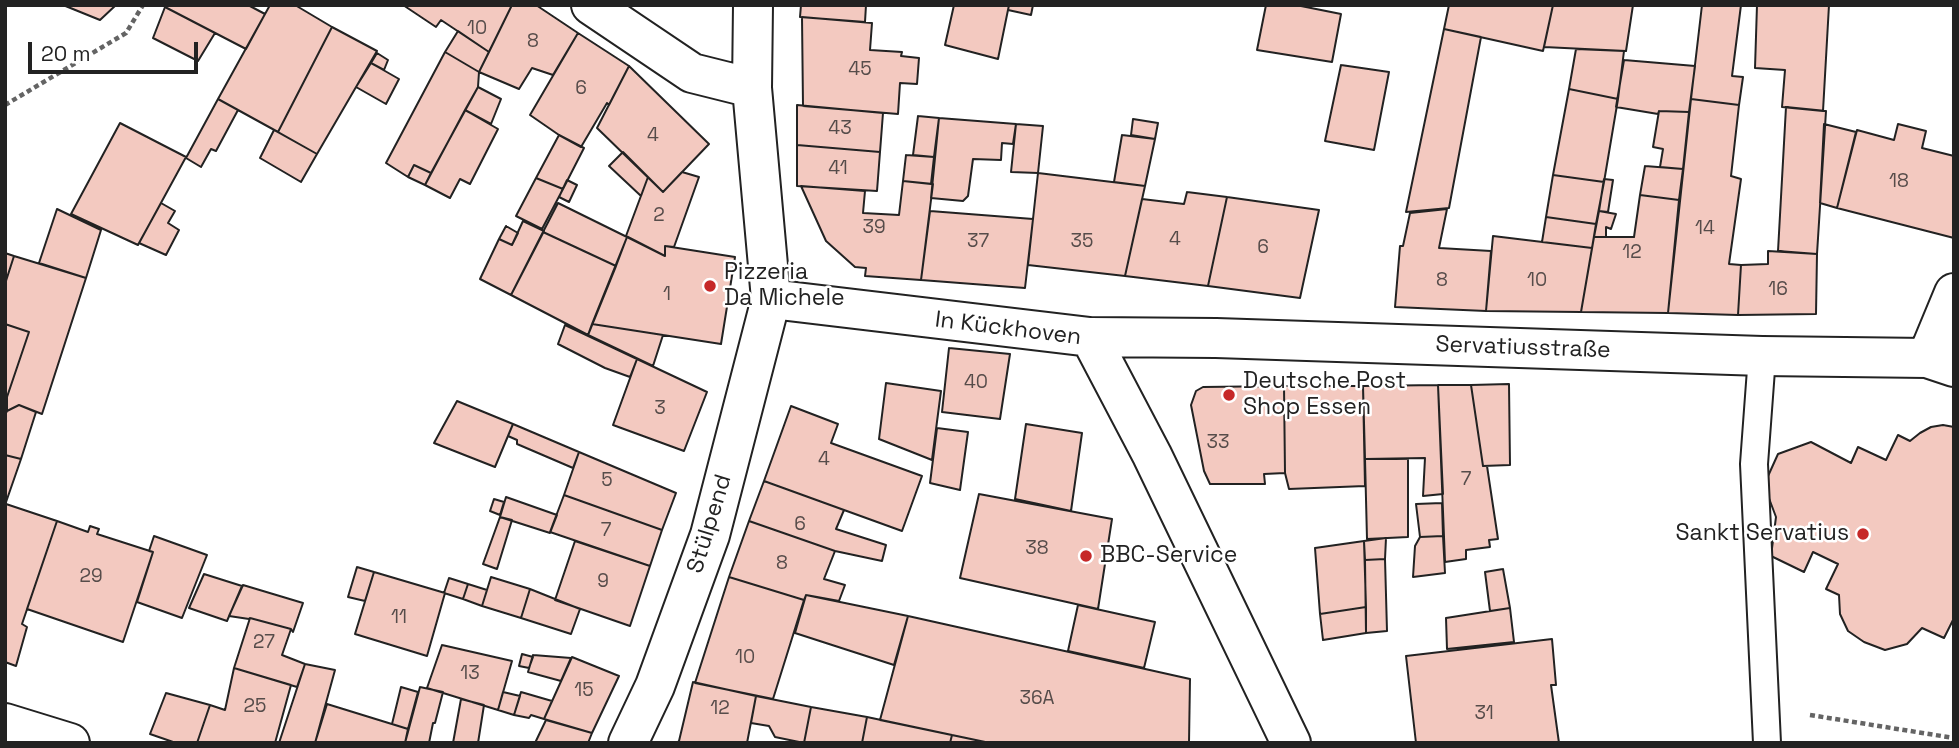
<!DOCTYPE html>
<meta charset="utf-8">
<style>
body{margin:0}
#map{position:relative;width:1959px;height:748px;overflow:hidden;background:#fff;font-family:"Space Grotesk",sans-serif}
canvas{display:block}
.frame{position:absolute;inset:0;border:7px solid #222;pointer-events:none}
.scale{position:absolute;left:28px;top:42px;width:170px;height:32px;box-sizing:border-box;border:4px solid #222;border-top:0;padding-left:9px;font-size:21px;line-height:24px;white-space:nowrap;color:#222;-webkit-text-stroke:5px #fff;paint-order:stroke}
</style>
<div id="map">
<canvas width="1959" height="748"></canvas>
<div class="frame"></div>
<div class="scale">20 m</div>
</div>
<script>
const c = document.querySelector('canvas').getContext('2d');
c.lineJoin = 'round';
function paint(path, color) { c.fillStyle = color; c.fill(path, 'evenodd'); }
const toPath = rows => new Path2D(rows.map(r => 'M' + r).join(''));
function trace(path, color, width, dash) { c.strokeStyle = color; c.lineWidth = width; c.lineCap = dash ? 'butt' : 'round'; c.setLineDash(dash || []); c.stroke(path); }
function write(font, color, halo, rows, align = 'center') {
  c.font = font + ' "Space Grotesk",sans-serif'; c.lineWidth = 5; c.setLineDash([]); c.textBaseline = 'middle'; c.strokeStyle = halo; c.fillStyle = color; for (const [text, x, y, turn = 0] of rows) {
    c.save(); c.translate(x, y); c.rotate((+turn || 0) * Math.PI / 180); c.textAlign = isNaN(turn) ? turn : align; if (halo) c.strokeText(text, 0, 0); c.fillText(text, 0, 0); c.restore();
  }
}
const building = toPath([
 [63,5,116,5,100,20,63,5],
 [166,5,248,5,265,14,246,49,165,7,166,5],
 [270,5,295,5,332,27,278,132,218,99,270,5],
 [403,5,512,5,489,52,441,20,436,27,403,5],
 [512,5,536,5,578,33,553,75,532,68,519,89,479,72,512,5],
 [801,5,866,5,865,22,800,17,801,5],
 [954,5,1009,5,998,59,945,45,954,5],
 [1009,5,1033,5,1031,15,1008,10,1009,5],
 [1266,5,1296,5,1341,14,1332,62,1257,50,1266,5],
 [1449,5,1553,5,1543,51,1444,29,1449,5],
 [1553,5,1633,5,1626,51,1544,47,1553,5],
 [1702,5,1741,5,1732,76,1743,77,1739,105,1691,99,1702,5],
 [1757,5,1829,5,1823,111,1782,107,1785,70,1755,68,1757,5],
 [165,7,215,33,198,61,153,38,165,7],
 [802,17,872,23,870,50,902,52,901,56,919,58,917,84,900,83,898,114,803,106,802,17],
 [332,27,377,51,317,154,278,132,332,27],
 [1444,29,1481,37,1449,208,1406,212,1444,29],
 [458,31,489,52,479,72,445,52,458,31],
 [578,33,629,66,609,105,607,103,581,147,559,135,530,115,578,33],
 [1576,49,1624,51,1618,99,1569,89,1576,49],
 [445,52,479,72,478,87,431,173,414,165,408,177,386,163,445,52],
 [377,53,388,60,384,70,371,63,377,53],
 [1624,60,1695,66,1689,112,1659,111,1658,114,1616,107,1624,60],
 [371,63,399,79,386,104,356,87,371,63],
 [1341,65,1389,72,1374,150,1325,141,1341,65],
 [629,66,709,144,663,192,597,128,629,66],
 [478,87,501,99,491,124,465,110,478,87],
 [1569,89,1618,99,1604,182,1553,175,1569,89],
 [218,99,238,110,216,151,211,149,201,167,186,158,218,99],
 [1691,99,1739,105,1731,176,1741,179,1729,264,1741,265,1738,315,1668,313,1691,99],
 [797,105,883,113,880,152,797,145,797,105],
 [1786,107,1826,111,1817,254,1778,251,1786,107],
 [465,110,498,129,470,184,460,179,450,198,425,185,465,110],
 [1659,111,1689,112,1683,169,1660,167,1663,149,1653,147,1659,111],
 [918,116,939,118,934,157,913,155,918,116],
 [939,118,1016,124,1013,144,1002,143,1001,160,973,159,968,196,963,201,931,198,939,118],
 [1133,119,1158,123,1155,139,1131,135,1133,119],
 [120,123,186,157,138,245,71,214,120,123],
 [1016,124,1043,126,1038,173,1011,172,1016,124],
 [1824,124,1856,132,1837,208,1820,203,1824,124],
 [1898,124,1926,131,1922,148,1954,156,1954,238,1837,208,1857,130,1894,140,1898,124],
 [274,130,317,154,301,182,260,158,274,130],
 [559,135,584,148,563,189,536,178,559,135],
 [1122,135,1155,139,1145,186,1114,182,1122,135],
 [797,145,880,152,877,191,797,186,797,145],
 [623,152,648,177,641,196,609,166,623,152],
 [906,155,934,157,931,184,903,181,906,155],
 [414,165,431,173,425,185,408,177,414,165],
 [1645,166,1683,169,1679,200,1640,195,1645,166],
 [682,172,699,177,674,247,665,246,665,256,626,236,648,177,663,192,682,172],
 [1038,173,1145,186,1125,276,1028,265,1038,173],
 [1553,175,1604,182,1596,224,1546,217,1553,175],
 [536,178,563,189,542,229,516,216,536,178],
 [1604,179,1613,180,1608,212,1599,211,1604,179],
 [567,180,577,185,569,202,559,197,567,180],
 [903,181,933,184,921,280,865,276,866,268,855,267,826,241,801,186,865,191,863,213,899,215,903,181],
 [1187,192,1227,197,1208,286,1125,276,1142,199,1184,204,1187,192],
 [1640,195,1679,200,1668,313,1581,312,1594,237,1634,237,1640,195],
 [1227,197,1319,210,1300,298,1208,286,1227,197],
 [161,203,175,211,168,223,179,230,166,255,139,243,161,203],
 [558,203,627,237,616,266,543,232,558,203],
 [57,209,101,230,86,278,39,263,57,209],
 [1447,209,1439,248,1491,251,1486,311,1395,307,1400,246,1403,246,1410,213,1447,209],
 [930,211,1033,219,1025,288,921,280,930,211],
 [1599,211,1616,214,1611,229,1606,227,1606,237,1594,237,1599,211],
 [1546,217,1596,224,1592,248,1542,242,1546,217],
 [523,221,544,231,511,295,480,279,499,239,512,245,523,221],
 [506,226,518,233,512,245,499,239,506,226],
 [543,232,616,266,588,335,511,295,543,232],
 [1493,236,1592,248,1581,312,1486,311,1493,236],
 [627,237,665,256,665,246,735,257,721,344,592,324,627,237],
 [1768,251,1817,254,1816,314,1738,315,1741,265,1768,264,1768,251],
 [5,253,14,256,5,284,5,253],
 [14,256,86,278,42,414,19,405,7,411,7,397,29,332,5,324,5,284,14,256],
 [5,324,29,332,7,397,5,396,5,324],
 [592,324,663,335,653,366,588,335,592,324],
 [565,325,637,359,630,377,605,368,558,344,565,325],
 [949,348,1010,354,1000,419,942,412,949,348],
 [637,359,707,392,684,451,613,425,637,359],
 [886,383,941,391,932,460,879,439,886,383],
 [1509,384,1510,465,1483,466,1471,385,1509,384],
 [1438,385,1471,385,1483,466,1487,466,1498,539,1489,540,1490,547,1466,550,1466,559,1445,562,1438,385],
 [1438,385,1443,494,1423,496,1425,458,1365,459,1363,386,1438,385],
 [1284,386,1285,473,1264,474,1265,484,1210,484,1204,471,1191,405,1196,391,1203,387,1284,386],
 [1284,386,1363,386,1365,486,1289,489,1285,473,1284,386],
 [457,401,513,424,495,467,434,443,457,401],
 [19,405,36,412,21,459,5,455,5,415,7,411,19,405],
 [791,406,838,424,831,443,922,476,902,531,764,481,791,406],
 [513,424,579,452,573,468,517,444,517,440,508,436,513,424],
 [1026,424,1082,433,1071,511,1015,499,1026,424],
 [1943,425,1954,427,1954,618,1944,638,1922,628,1907,644,1885,650,1864,642,1848,631,1840,614,1839,595,1826,589,1838,564,1813,552,1804,572,1771,556,1776,517,1764,485,1778,454,1811,442,1851,463,1858,447,1886,460,1898,435,1910,441,1920,433,1931,427,1943,425],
 [937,428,968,432,960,490,930,483,937,428],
 [579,452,676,493,662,530,564,495,579,452],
 [5,455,21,459,5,505,5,455],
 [1365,459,1408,459,1408,537,1367,539,1365,459],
 [764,481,844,510,836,529,886,545,882,561,835,551,749,521,764,481],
 [979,494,1112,519,1098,609,960,578,979,494],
 [564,495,662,530,650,566,550,532,564,495],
 [506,497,557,515,550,533,500,517,506,497],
 [494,499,504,502,500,515,490,511,494,499],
 [1442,503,1443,536,1420,537,1416,504,1442,503],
 [6,504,57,521,22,624,27,627,16,666,5,662,6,504],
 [500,517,512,520,497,569,483,564,500,517],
 [57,521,88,532,90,526,99,529,97,534,153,552,123,642,27,609,57,521],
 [749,521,835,551,824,579,845,585,839,601,806,595,804,600,729,577,749,521],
 [154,536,207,555,182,618,137,602,153,552,149,551,154,536],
 [1443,536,1445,573,1413,577,1415,546,1420,537,1443,536],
 [1386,538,1385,559,1365,560,1364,541,1386,538],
 [575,541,650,566,630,626,555,600,575,541],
 [1364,541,1366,607,1320,614,1315,548,1364,541],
 [1385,559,1387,631,1366,633,1365,560,1385,559],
 [357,567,374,572,365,601,348,597,357,567],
 [1503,569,1510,608,1490,611,1485,572,1503,569],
 [374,572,445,593,427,656,355,634,374,572],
 [204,574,242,586,227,621,189,608,204,574],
 [491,577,530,589,521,618,482,606,491,577],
 [729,577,804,600,773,699,695,683,729,577],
 [449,578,468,584,463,599,444,593,449,578],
 [468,584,487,590,482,606,463,599,468,584],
 [243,585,303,603,293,632,291,629,250,618,249,619,229,616,243,585],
 [530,589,580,609,571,634,521,618,530,589],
 [806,595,908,616,894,665,795,633,806,595],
 [1078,605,1155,622,1144,668,1068,651,1078,605],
 [1366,607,1366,633,1323,640,1320,614,1366,607],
 [1510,608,1514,642,1447,649,1446,618,1510,608],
 [908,616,1190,679,1189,743,990,743,880,720,908,616],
 [250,618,291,629,282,655,305,664,297,687,234,668,250,618],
 [1552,639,1556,685,1551,685,1559,743,1416,743,1406,656,1552,639],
 [442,645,512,661,498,710,427,688,442,645],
 [522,654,533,657,529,668,519,666,522,654],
 [533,655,571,658,561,681,528,672,533,655],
 [572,657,619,676,592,733,544,719,572,657],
 [305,664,335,670,315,743,279,743,305,664],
 [234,668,291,685,275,743,197,743,210,705,225,710,234,668],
 [693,682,756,696,747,743,677,743,679,741,693,682],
 [401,687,418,692,408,729,392,724,401,687],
 [420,687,443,692,435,723,433,723,429,743,405,743,420,687],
 [503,692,520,696,514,715,498,710,503,692],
 [521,692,552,701,544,719,531,715,529,718,514,715,521,692],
 [166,693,210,705,197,743,176,743,150,734,166,693],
 [756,696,811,707,804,743,775,737,769,726,751,723,756,696],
 [461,699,484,705,478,743,453,743,461,699],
 [327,704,408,729,405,743,315,743,327,704],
 [811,707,867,717,862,743,804,743,811,707],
 [867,717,952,735,950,743,862,743,867,717],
 [546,720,592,733,588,743,535,743,546,720],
 [952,735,990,743,950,743,952,735]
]);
paint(building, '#f3c9c0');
trace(building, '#222', 2);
const lane = toPath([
 [1762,356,1754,464,1767,743]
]);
const street = toPath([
 [591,5,692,73,752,88],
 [771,299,1090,337,1152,455,1291,743],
 [1090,337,1216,338,1762,356,1927,358,1954,367],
 [1927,358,1954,293],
 [5,723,70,743],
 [628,743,655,686,710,535,771,299,752,88,753,5]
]);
trace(lane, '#222', 30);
trace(street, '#222', 42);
trace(toPath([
 [5,105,126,33,143,5],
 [1810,715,1954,738]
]), '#646464', 4.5, [5, 3.5]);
trace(lane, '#fff', 26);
trace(street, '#fff', 38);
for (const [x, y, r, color] of [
 [710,286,7,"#c62828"],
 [1229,395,7,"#c62828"],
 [1863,534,7,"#c62828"],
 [1086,556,7,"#c62828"]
]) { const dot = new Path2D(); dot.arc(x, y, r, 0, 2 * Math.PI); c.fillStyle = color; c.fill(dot); trace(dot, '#fff', 2.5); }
write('19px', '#564c4a', null, [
 ["10",477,29],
 ["8",533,42],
 ["45",860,70],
 ["6",581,89],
 ["43",840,129],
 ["4",653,136],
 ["41",838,169],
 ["18",1899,182],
 ["2",659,216],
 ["39",874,228],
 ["14",1705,229],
 ["4",1175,240],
 ["37",978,242],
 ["35",1082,242],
 ["6",1263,248],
 ["12",1632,253],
 ["8",1442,281],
 ["10",1537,281],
 ["16",1778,290],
 ["1",667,295],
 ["40",976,383],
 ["3",660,409],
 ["33",1218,443],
 ["4",824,460],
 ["7",1466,480],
 ["5",607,481],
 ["6",800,525],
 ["7",606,531],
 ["38",1037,549],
 ["8",782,564],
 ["29",91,577],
 ["9",603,582],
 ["11",399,618],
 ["27",264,643],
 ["10",745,658],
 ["13",470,674],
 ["15",584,691],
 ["36A",1037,699],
 ["25",255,707],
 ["12",720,709],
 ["31",1484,714]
]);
write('23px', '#222', '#fff', [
 ["Pizzeria",724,273],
 ["Da Michele",724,299],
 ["Deutsche Post",1243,382],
 ["Shop Essen",1243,408],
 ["Sankt Servatius",1849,534,"right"],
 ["BBC-Service",1100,556]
], 'left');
write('23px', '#222', '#fff', [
 ["In Kückhoven",1008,329,7],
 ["Servatiusstraße",1523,348,2],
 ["Stülpend",710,524,-73]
]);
</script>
